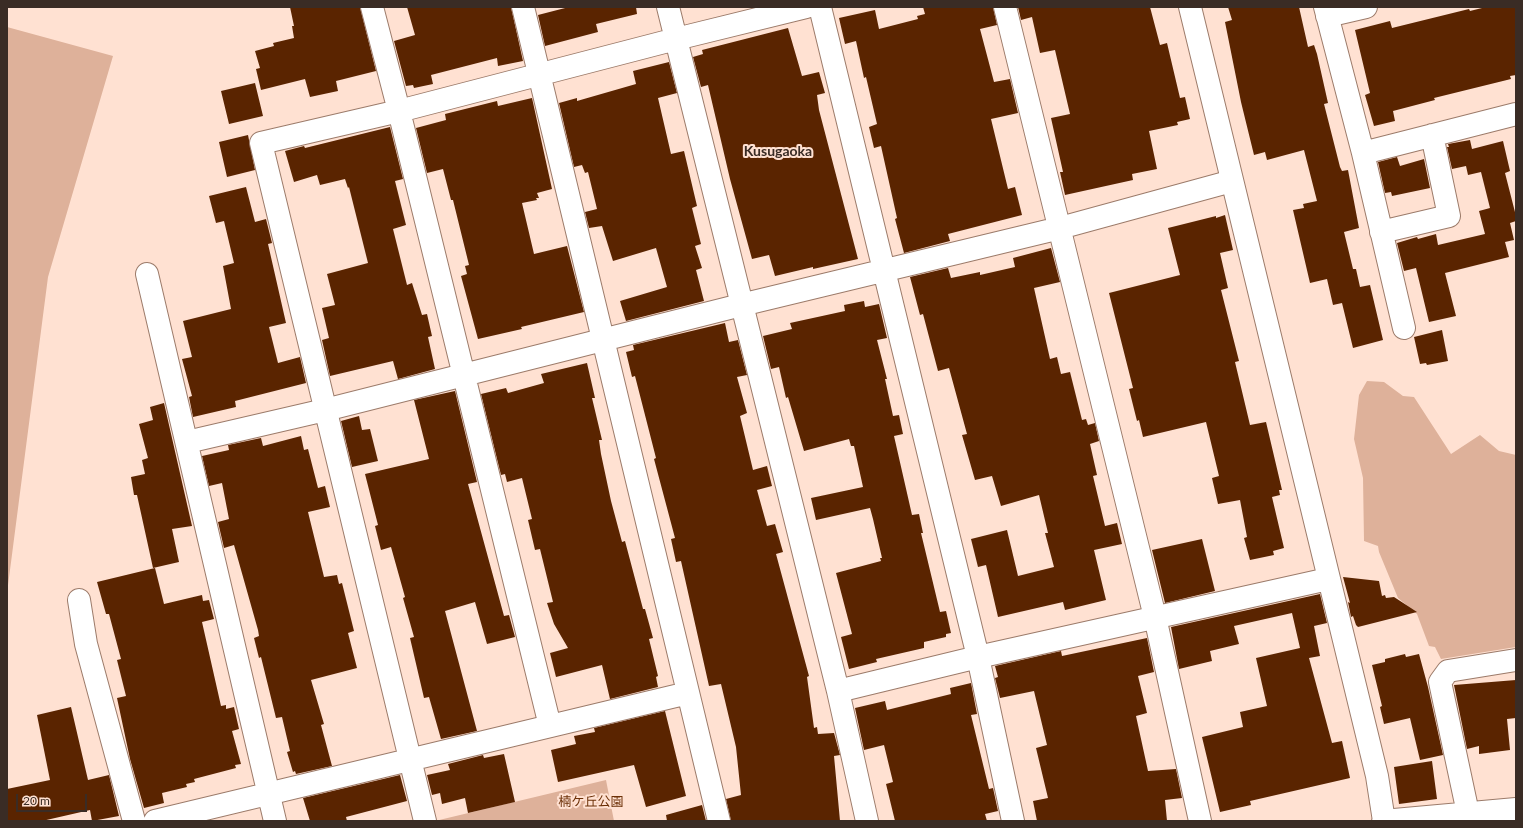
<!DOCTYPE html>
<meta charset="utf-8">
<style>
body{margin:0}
#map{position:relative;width:1523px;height:828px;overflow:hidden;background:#ffe1d2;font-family:Lato,sans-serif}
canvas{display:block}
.frame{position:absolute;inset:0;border:8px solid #3a2c25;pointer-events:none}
.scale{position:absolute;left:16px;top:794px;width:71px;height:18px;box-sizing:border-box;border:2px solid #3a2c25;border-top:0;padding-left:5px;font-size:12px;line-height:14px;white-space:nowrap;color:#3a2c25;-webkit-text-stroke:3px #ffe1d2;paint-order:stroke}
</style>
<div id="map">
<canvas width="1523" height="828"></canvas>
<div class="frame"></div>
<div class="scale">20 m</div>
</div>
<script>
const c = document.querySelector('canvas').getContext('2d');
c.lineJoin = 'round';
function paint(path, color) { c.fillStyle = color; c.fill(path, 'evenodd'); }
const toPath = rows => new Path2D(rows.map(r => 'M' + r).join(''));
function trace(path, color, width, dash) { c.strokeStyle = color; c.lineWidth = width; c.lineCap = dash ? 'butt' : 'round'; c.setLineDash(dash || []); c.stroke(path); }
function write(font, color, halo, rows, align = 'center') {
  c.font = font + ' Lato,"Noto Sans JP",sans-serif'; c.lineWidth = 4; c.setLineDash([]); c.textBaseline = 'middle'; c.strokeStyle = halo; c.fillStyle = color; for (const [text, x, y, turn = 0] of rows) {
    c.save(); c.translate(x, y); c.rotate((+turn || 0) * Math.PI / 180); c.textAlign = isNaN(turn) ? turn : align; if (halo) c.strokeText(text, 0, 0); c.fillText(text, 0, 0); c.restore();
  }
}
paint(toPath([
 [7,27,113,56,48,277,7,593],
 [1367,381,1384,382,1403,396,1414,397,1451,454,1480,435,1499,451,1516,455,1516,647,1441,659,1435,647,1429,646,1417,614,1398,598,1379,552,1378,546,1364,541,1363,478,1354,439,1359,395],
 [606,780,614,821,435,821]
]), '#deb19a');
paint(toPath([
 [290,7,360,7,376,71,336,81,338,91,310,97,305,79,261,90,256,69,260,68,255,51,274,46,273,43,294,38,292,26,294,26],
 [407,7,511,7,523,61,498,66,497,58,431,75,433,84,414,88,413,85,406,86,394,41,415,35],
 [569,7,636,7,637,14,596,24,598,32,545,46,538,15],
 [923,7,993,7,997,25,980,29,994,82,1010,79,1018,113,991,119,1008,189,1015,187,1022,215,948,234,950,241,904,253,895,219,897,218,881,146,874,148,869,127,877,124,866,77,864,78,856,41,845,44,839,18,875,10,879,29,918,19,917,16,925,14],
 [1018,7,1150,7,1160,45,1167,43,1180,98,1185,97,1190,119,1177,122,1178,125,1149,131,1157,169,1132,174,1133,180,1065,195,1060,172,1063,172,1051,118,1070,114,1055,50,1040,53,1032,17,1021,20],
 [1228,7,1299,7,1308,47,1314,45,1317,54,1328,103,1324,104,1340,167,1342,171,1348,170,1359,228,1344,232,1353,269,1356,269,1360,287,1370,285,1383,340,1353,348,1342,303,1333,305,1327,279,1310,283,1293,210,1304,208,1303,204,1317,201,1304,150,1267,160,1265,152,1254,155,1241,102,1225,22,1232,20],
 [1486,7,1516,7,1516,75,1510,76,1511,79,1434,98,1435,100,1393,111,1395,121,1374,126,1365,95,1370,93,1355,30,1390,21,1392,28,1469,9,1470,11],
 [788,28,802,76,819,72,825,93,817,95,819,110,858,259,813,269,813,267,775,276,769,255,752,259,730,179,708,85,701,87,693,57,703,54,702,50],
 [669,62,677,93,658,98,671,154,684,151,697,206,692,208,701,244,695,246,702,268,696,270,704,301,626,321,620,301,667,287,656,248,613,261,602,226,589,228,585,212,597,209,588,172,585,173,582,165,574,167,559,103,577,98,577,101,636,84,633,71],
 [255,83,263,116,229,124,221,91],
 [532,98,552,189,537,193,539,198,536,198,537,200,522,203,534,254,567,246,584,312,521,327,522,329,478,339,461,276,467,274,465,266,469,265,453,200,451,200,443,169,427,173,416,128,446,120,445,114,497,101,498,106],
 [390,127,403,179,395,181,406,225,393,229,407,285,412,283,422,315,427,314,432,336,428,337,435,369,398,379,393,361,330,376,322,340,329,338,322,308,335,305,327,274,368,263,349,187,348,188,345,179,320,185,317,175,294,182,285,151,304,146,305,148],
 [248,135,255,170,227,177,219,142],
 [1470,140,1472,149,1503,141,1510,171,1505,173,1516,216,1516,221,1510,223,1514,240,1505,242,1509,257,1445,273,1456,316,1429,322,1416,268,1404,271,1397,243,1417,237,1418,239,1436,234,1438,245,1485,234,1479,211,1490,208,1481,172,1468,175,1466,166,1452,169,1447,147,1449,147,1448,144],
 [1397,157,1400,166,1424,159,1430,188,1392,196,1391,192,1385,193,1378,162],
 [246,187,255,222,266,219,272,243,268,244,286,323,269,327,278,363,300,357,306,383,235,401,236,407,193,417,189,397,192,396,182,359,192,357,183,321,231,309,223,266,234,263,224,221,216,223,209,196],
 [1225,215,1233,250,1220,253,1228,288,1221,290,1239,361,1235,362,1250,425,1266,422,1282,490,1279,490,1280,495,1272,497,1284,548,1273,551,1274,555,1250,560,1244,538,1247,537,1240,500,1218,504,1212,478,1219,476,1206,422,1143,437,1139,420,1137,421,1129,389,1133,388,1109,293,1180,275,1168,228,1216,216,1216,218],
 [1051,248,1060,282,1034,288,1050,359,1057,357,1061,374,1070,372,1082,420,1086,419,1088,425,1095,423,1099,441,1090,444,1097,475,1093,476,1105,526,1117,523,1122,544,1094,550,1106,600,1065,610,1063,602,998,617,986,565,978,567,971,539,1007,530,1018,576,1054,567,1045,533,1048,533,1039,495,1001,506,992,476,975,480,962,435,967,434,949,368,938,371,923,314,920,315,910,277,948,268,951,278,980,272,980,275,1015,267,1013,258],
 [864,301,865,307,879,304,887,338,877,340,887,379,885,379,893,416,899,415,903,434,894,436,912,515,919,514,923,533,921,533,940,612,946,611,951,633,946,634,946,637,924,642,924,648,876,659,877,662,849,669,841,637,852,634,836,573,881,561,880,558,882,558,873,519,870,508,816,520,811,498,863,487,854,446,851,446,849,439,804,451,788,397,786,398,779,367,771,369,763,336,792,329,790,323,845,311,844,305],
 [725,323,729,342,738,340,747,375,737,377,747,413,740,416,753,470,767,466,772,486,757,490,767,526,775,524,783,552,776,554,809,676,807,677,814,728,817,727,818,734,834,733,840,755,834,756,840,821,731,821,726,799,741,795,736,747,721,684,709,686,681,561,676,562,671,539,675,538,654,459,656,458,635,376,632,377,626,352,634,350,633,345],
 [1442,330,1448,361,1427,365,1426,363,1420,364,1414,337],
 [587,363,595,398,592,398,602,440,599,440,601,454,611,501,622,542,625,541,643,609,645,609,653,638,649,639,658,676,656,677,658,687,610,699,602,665,556,677,550,653,568,648,554,624,547,603,553,602,540,549,535,550,528,520,532,519,522,478,507,482,505,474,501,475,481,394,506,388,508,393,544,383,541,374],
 [455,391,477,482,468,484,504,616,509,615,515,637,487,644,475,602,445,611,477,731,441,739,429,697,424,698,410,638,414,637,403,598,405,597,391,547,381,550,375,526,378,525,365,474,429,459,414,400],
 [164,403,192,526,172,529,179,562,153,568,137,495,134,495,131,477,145,474,142,460,148,458,139,424,153,420,150,407],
 [359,416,362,430,370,429,378,461,352,467,341,421],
 [301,436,304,450,308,449,318,488,325,486,330,507,308,512,324,577,337,575,339,584,342,583,354,631,348,633,357,668,311,680,324,724,321,725,332,766,296,774,295,771,293,772,287,752,290,751,282,717,276,718,261,657,259,658,254,638,259,636,258,630,234,545,224,548,218,522,229,519,222,483,209,486,202,456,229,450,228,445,261,438,263,446],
 [1202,539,1215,591,1165,603,1152,550],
 [155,568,164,604,202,595,203,601,209,600,214,619,202,622,221,706,226,705,226,709,234,707,239,729,232,731,241,764,235,765,236,768,194,779,195,782,186,784,187,787,162,793,164,803,144,808,130,759,117,698,126,696,117,660,121,659,109,614,106,614,97,582],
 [1343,577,1379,581,1382,596,1385,595,1386,598,1394,597,1417,612,1358,627,1356,625,1353,616,1351,617,1348,602,1350,603],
 [1320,594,1327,623,1314,626,1320,656,1309,658,1332,743,1342,741,1350,778,1250,801,1251,805,1220,812,1202,737,1243,727,1240,712,1267,706,1256,658,1300,648,1292,613,1234,626,1239,644,1210,651,1212,661,1179,669,1171,627],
 [1147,638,1154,672,1138,676,1147,713,1136,716,1148,771,1176,769,1182,798,1165,800,1167,821,1037,821,1033,801,1048,798,1036,748,1047,745,1034,691,1000,698,995,678,998,677,995,666,1061,651,1062,656],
 [1405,654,1406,657,1419,654,1428,687,1443,755,1420,760,1410,718,1384,724,1380,707,1382,706,1372,665,1385,662,1385,659],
 [1516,680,1516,718,1507,719,1510,750,1479,754,1479,746,1467,749,1454,685],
 [971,683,977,714,971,715,989,789,993,788,998,811,985,814,987,821,895,821,886,784,893,782,884,745,864,750,855,708,885,701,887,710,951,694,950,688],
 [71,707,88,780,109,775,119,816,92,821,90,810,42,821,7,821,7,789,50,780,37,715],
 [665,711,686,796,646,807,634,765,558,782,551,750,576,744,574,736,595,732,594,728],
 [504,754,515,802,468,813,465,798,442,804,440,793,432,795,427,775,450,770,448,764,483,755,484,758],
 [1432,761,1437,799,1399,804,1394,767],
 [400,775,407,801,346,817,347,821,310,821,303,798],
 [702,805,706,821,667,821,666,815]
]), '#5a2400');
const minor = toPath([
 [372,7,399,111,550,726],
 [523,7,719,821],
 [668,7,838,691,867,821],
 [820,7,978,657,1013,821],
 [1005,7,1155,617,1200,821],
 [1190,7,1377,776,1384,821],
 [1325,7,1363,153,1516,114],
 [1327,16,1366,7],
 [1363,153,1404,328],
 [1381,232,1449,216,1432,135],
 [147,274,275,821],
 [187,442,325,410,741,305,1060,228,1232,181],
 [79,600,86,644,134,821],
 [838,691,978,657,1328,579],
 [1468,813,1440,682,1448,671,1516,660],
 [155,821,688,693],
 [425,821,261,143,399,111,676,39,806,7],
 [1383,821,1516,809]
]);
trace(minor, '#9c7b6a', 24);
trace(minor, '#fff', 22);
write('13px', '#6c3007', '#ffe1d2', [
 ["楠ケ丘公園",591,802]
]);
write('bold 14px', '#3a2c25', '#ffe1d2', [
 ["Kusugaoka",778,151]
]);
</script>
